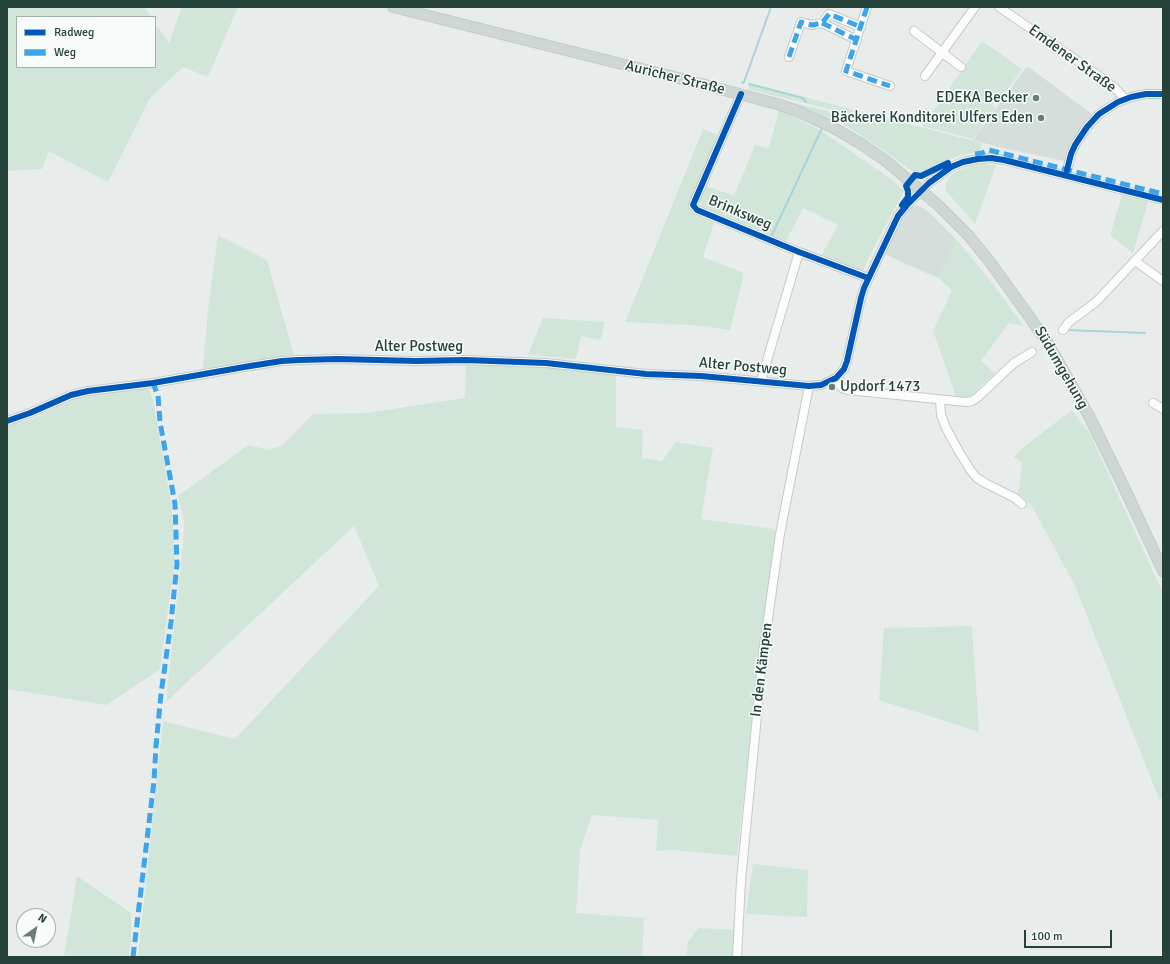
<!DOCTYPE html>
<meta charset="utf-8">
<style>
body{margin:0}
#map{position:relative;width:1170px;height:964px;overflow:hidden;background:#e8edeb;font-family:Signika,sans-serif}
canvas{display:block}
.frame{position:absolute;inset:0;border:8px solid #24423a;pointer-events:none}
.legend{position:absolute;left:16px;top:16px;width:140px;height:52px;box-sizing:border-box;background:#f7fbf9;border:1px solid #a3b1ad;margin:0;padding:5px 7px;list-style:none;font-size:12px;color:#24423a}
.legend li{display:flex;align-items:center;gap:8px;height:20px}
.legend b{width:20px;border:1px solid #a3b1ad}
.north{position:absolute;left:16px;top:908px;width:40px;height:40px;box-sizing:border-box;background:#f7fbf9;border:1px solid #a3b1ad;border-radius:50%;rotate:33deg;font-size:11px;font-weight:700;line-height:16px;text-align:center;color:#24423a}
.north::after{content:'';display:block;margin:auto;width:14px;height:18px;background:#697e78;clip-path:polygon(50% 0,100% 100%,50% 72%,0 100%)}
.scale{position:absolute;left:1024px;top:930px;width:88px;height:18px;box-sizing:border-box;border:2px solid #24423a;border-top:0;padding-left:5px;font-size:12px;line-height:14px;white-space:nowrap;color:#24423a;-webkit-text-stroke:3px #f7fbf9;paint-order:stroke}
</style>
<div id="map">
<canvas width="1170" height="964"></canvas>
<div class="frame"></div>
<ul class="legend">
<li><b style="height:5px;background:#0057b8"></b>Radweg</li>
<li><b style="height:5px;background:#3ea4ec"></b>Weg</li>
</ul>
<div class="north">N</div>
<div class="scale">100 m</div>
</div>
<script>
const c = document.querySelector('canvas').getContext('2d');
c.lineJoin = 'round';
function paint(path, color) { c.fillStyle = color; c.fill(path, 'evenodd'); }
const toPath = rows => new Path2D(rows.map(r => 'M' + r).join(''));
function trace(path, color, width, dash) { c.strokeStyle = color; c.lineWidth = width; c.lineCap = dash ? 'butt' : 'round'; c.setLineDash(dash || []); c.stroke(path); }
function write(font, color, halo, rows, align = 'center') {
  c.font = font + ' Signika,sans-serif'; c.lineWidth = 3; c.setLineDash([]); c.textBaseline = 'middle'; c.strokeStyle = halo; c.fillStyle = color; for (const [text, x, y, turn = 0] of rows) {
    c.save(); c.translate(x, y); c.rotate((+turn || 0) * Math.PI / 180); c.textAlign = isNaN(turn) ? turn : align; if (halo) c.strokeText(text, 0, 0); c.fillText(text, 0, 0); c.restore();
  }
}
paint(toPath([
 [1027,66,1092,114,1072,143,1068,152,1065,161,1002,148,973,140],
 [914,206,920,206,928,211,956,239,954,247,938,278,884,254,907,210,910,207]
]), '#d6dedb');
paint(toPath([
 [7,7,144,7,151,17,17,17,17,67,155,67,155,23,169,43,182,7,238,7,208,77,183,67,150,98,108,182,49,151,42,169,7,171],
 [982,41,1022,69,1000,100,997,98,992,106,995,108,973,139,955,134,923,126],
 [750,83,982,143,980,151,958,156,945,161,919,175,915,173,890,155,842,123,833,113,833,110,748,89],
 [753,93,828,111,837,123,852,133],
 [779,109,823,132,891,179,904,191,872,251,862,273,821,256,838,225,803,208,786,241,701,206,699,197,704,185,734,196,755,145,769,148],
 [703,129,718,135,690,202,692,213,714,223,703,257,744,273,730,330,705,326,625,322],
 [983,164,996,165,975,224,946,191,946,183,950,176,959,170,968,167],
 [1122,195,1148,202,1133,253,1110,235],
 [218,235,267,260,294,355,203,369,208,310],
 [956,239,990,280,1024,326,1009,323,981,361,995,373,970,396,957,399,933,331,952,290,938,278,954,247],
 [543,318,605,322,601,340,581,336,576,359,528,355],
 [466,364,539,367,616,372,616,427,643,430,642,458,662,461,676,442,713,448,701,519,775,529,774,552,756,676,748,758,737,856,673,850,656,851,658,820,592,815,580,850,576,913,644,918,642,957,138,957,163,721,235,739,379,586,354,526,166,702,183,544,184,520,178,496,248,445,270,450,283,445,313,414,366,413,465,398],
 [141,387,149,389,153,400,172,508,175,558,160,669,107,705,7,689,7,426,32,419,70,400,96,394],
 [1072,410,1090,434,1163,593,1163,798,1159,799,1076,588,1032,506,1018,493,1022,463,1014,457,1021,449],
 [972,626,979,732,879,700,884,628],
 [753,864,808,870,807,917,746,914],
 [77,876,131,913,131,939,129,957,64,957],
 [698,928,737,930,735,957,686,957,688,942]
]), '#d1e6d8');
trace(toPath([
 [742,83,744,82,771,7],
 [749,84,803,98,806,102],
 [771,237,823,126],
 [1066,330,1145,333]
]), '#a9d4db', 2);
const minor = toPath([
 [867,7,846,71,890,86],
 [999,7,1085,66,1114,87,1125,99],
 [822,23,857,40],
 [914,31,961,67],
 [789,57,801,22,812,25,822,23,829,14,861,27],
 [925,76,975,7],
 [741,94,693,205,697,210,799,252,868,278],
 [1066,175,1071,154,1075,145,1087,127,1099,114,1118,102,1131,97,1146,94,1163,94],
 [1135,261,1163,281],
 [1063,330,1069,322,1096,302,1163,231],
 [836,378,842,388,848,390,966,402,972,401,978,397,1014,363,1032,352],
 [761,381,799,252],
 [940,400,941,415,946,428,958,450,971,471,977,478,985,483,1015,498,1022,504],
 [1153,403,1163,409],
 [7,421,30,413,71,395,88,391,153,383,250,366,282,361,299,360,338,359,416,361,465,360,546,363,646,374,701,376,809,386,821,385,836,378,844,369,847,361,861,298,864,288,898,216,907,205,929,183,951,167,963,162,978,159,991,158,1004,160,1163,200],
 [737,957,741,880,763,654,780,534,809,386]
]);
const major = toPath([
 [393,7,686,80,777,104,797,111,834,128,861,144,886,161,939,206,968,235,990,262,1031,319,1047,342,1071,384,1089,416,1122,483,1163,571]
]);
trace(minor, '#c5cac8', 10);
trace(major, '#c3ccc9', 12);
trace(minor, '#fcfcfc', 8);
trace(major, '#cfd7d5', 10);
trace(toPath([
 [867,7,846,71,890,86],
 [822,23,857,40],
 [789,57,801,22,812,25,822,23,829,14,861,27],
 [975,154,982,153,989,150,1163,194],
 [133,957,154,781,156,746,161,694,171,622,177,564,175,504,160,422,158,396,153,383]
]), '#3ea4ec', 5, [10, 5]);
trace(toPath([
 [741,94,693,205,697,210,799,252,868,278],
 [1067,170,1071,154,1075,145,1087,127,1099,114,1118,102,1131,97,1146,94,1163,94],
 [902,205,908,197,908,191,906,186,915,175,921,176,948,163],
 [7,421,30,413,71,395,88,391,153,383,250,366,282,361,299,360,338,359,416,361,465,360,546,363,646,374,701,376,809,386,821,385,836,378,844,369,847,361,861,298,864,288,898,216,907,205,929,183,951,167,963,162,978,159,991,158,1004,160,1163,200]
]), '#0057b8', 6);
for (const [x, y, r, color] of [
 [1036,98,4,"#697e78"],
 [1041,118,4,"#697e78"],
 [832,387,4,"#697e78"]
]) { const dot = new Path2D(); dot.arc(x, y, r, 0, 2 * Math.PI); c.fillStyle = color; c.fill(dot); trace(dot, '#f7fbf9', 1.5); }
write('15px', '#24423a', '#f7fbf9', [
 ["Emdener Straße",1072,59,36],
 ["Auricher Straße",675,78,14],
 ["Brinksweg",740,213,23],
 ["Alter Postweg",419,347],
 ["Alter Postweg",743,367,5],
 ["Südumgehung",1061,368,60],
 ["In den Kämpen",762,670,-83]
]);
write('15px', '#24423a', '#f7fbf9', [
 ["EDEKA Becker",1028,98],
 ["Bäckerei Konditorei Ulfers Eden",1033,118],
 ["Updorf 1473",840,387,"left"]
], 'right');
</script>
